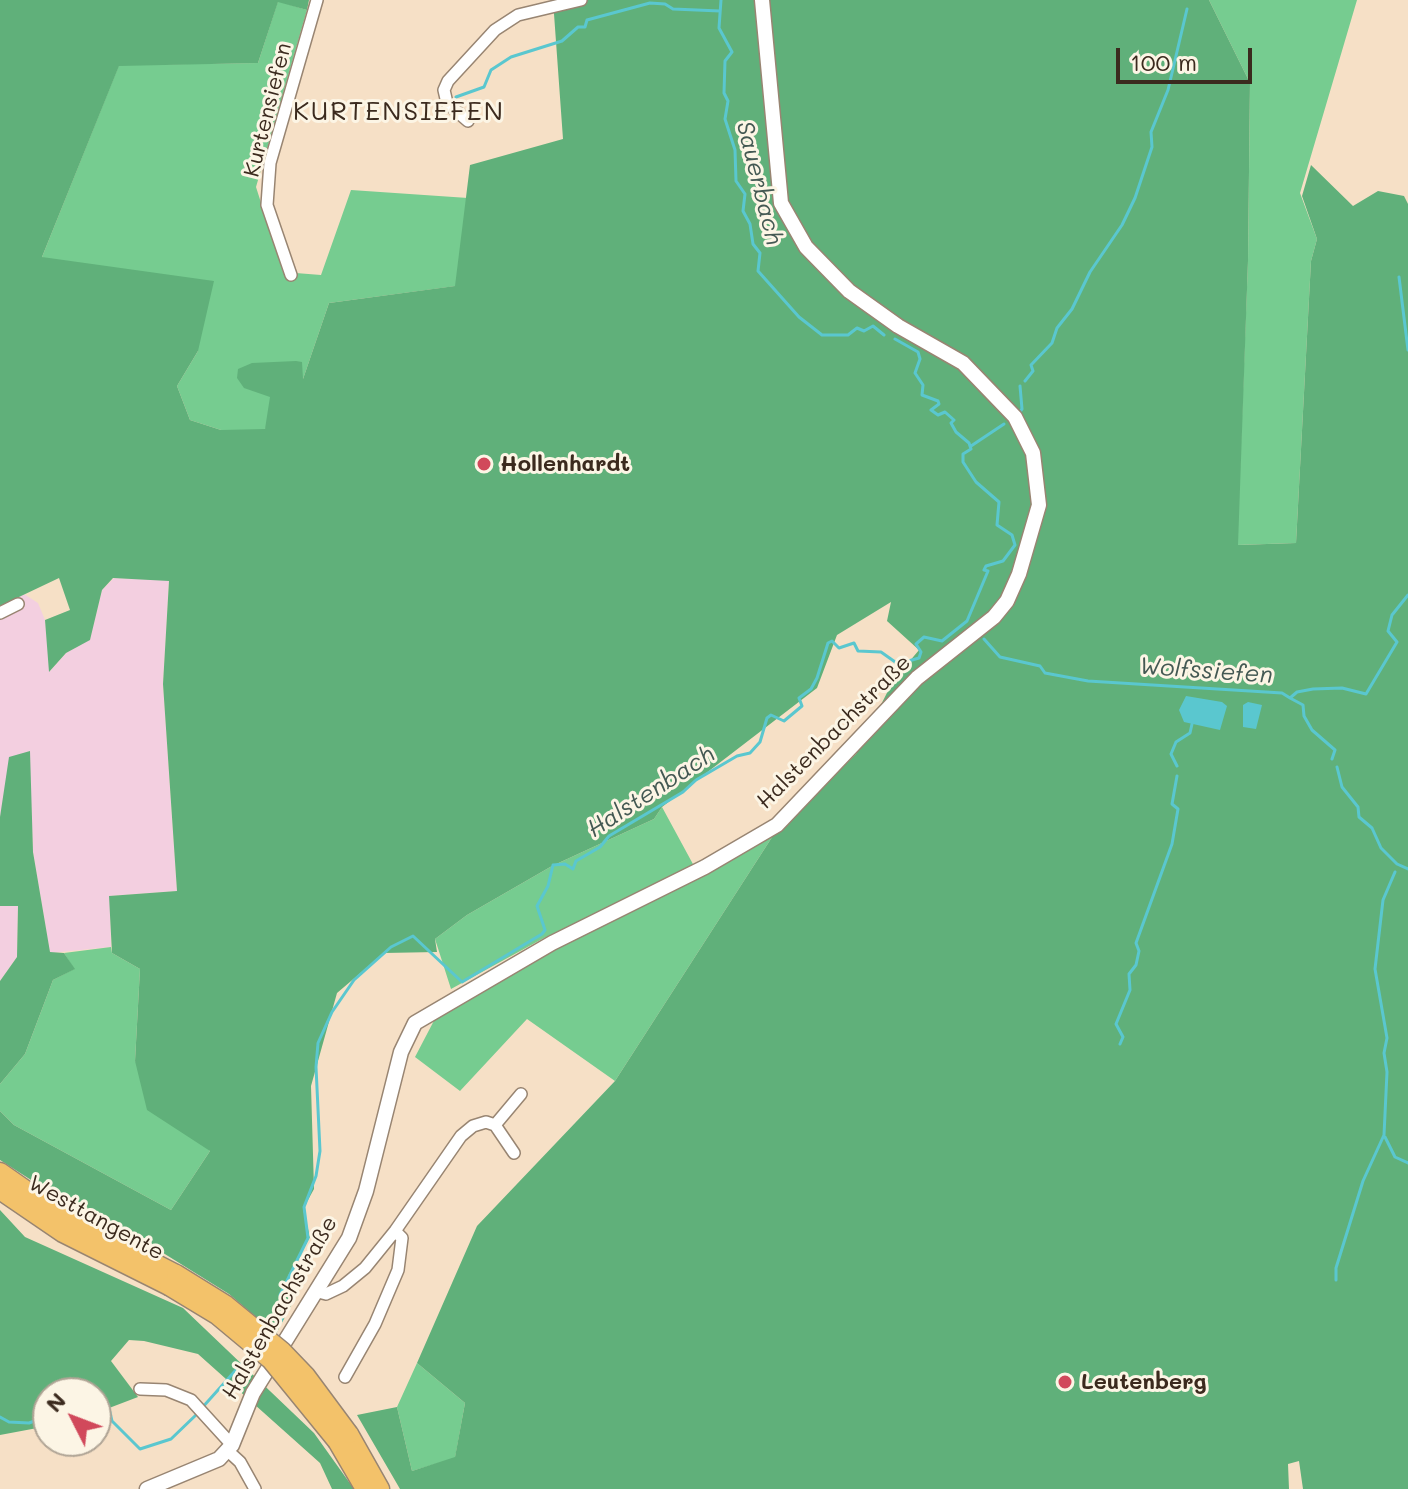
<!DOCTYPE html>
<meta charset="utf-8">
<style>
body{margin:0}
#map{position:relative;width:1408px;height:1489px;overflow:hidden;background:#f6e0c6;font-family:Mali,sans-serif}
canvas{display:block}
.north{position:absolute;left:32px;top:1377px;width:80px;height:80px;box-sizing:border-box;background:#fcf5e5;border:2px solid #afa495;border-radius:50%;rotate:312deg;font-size:22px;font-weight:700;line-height:32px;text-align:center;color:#3b2a1e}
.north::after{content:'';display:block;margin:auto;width:28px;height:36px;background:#d1495b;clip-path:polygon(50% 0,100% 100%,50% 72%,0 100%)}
.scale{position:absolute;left:1116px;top:48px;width:136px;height:36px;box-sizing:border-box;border:4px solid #3b2a1e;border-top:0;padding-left:10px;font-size:24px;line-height:28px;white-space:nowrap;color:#3b2a1e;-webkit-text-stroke:6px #fcf5e5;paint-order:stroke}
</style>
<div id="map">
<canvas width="1408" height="1489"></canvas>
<div class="north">N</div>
<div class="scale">100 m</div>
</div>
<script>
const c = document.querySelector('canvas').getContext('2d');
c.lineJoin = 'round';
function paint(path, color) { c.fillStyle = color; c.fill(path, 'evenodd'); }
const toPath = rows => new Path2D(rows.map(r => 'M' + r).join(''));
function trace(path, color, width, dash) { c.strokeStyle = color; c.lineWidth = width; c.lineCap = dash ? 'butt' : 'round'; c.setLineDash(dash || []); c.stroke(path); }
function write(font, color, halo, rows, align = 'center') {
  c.font = font + ' Mali,sans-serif'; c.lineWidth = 6; c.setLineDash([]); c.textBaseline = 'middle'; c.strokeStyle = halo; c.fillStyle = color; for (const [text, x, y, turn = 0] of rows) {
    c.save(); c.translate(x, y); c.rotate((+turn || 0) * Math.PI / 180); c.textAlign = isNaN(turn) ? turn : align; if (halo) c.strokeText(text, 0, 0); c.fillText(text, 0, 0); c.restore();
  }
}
paint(toPath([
 [114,578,169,580,163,684,177,891,110,896,111,947,50,953,33,852,29,751,0,817,0,606,24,594,38,603,45,620,50,671,66,653,90,639,102,590],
 [18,905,17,957,0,981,0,906]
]), '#f3cfe0');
paint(toPath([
 [1209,0,1357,0,1300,193,1317,239,1311,261,1296,543,1237,545,1248,261,1250,83],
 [278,1,307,10,256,187,283,272,321,275,351,190,468,198,456,286,329,303,302,382,264,430,221,430,190,420,177,386,198,351,42,257,119,65,258,63],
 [662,807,694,866,544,938,451,989,435,939,467,915,552,866,654,819],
 [776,831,615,1081,527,1019,460,1091,415,1057,438,1013,598,927,705,875],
 [111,947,112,953,140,969,135,1061,210,1151,171,1210,14,1125,0,1111,0,1084,25,1054,53,980,74,969,64,953],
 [417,1363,465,1403,455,1458,412,1471,397,1407]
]), '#76cc90');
paint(toPath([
 [0,0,309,0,307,10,278,2,258,63,119,66,42,257,214,281,198,351,177,386,190,420,221,430,265,429,270,397,244,388,237,378,238,369,252,363,296,361,302,362,303,379,329,303,455,286,470,165,563,139,553,0,1209,0,1250,83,1248,261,1238,545,1296,543,1311,261,1317,239,1302,196,1311,165,1353,206,1378,191,1404,196,1408,204,1408,1489,1303,1489,1299,1461,1288,1464,1289,1489,400,1489,357,1415,397,1407,412,1471,455,1457,465,1403,417,1363,477,1226,615,1081,776,831,856,754,893,681,919,650,887,621,891,602,837,635,817,688,662,807,654,819,552,866,467,915,435,939,437,952,384,953,337,993,311,1086,314,1189,303,1209,310,1237,288,1276,294,1300,276,1334,229,1294,160,1251,84,1214,0,1160,0,1111,14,1125,171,1210,210,1151,147,1110,135,1061,140,969,112,953,109,896,177,891,163,684,169,581,113,578,102,590,90,640,66,653,49,672,45,620,70,610,59,578,0,606],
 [30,751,33,852,50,952,64,953,75,969,53,980,25,1054,0,1084,0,981,17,957,18,906,0,906,0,817,9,757],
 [0,1210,25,1237,183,1308,314,1433,354,1489,332,1489,320,1463,198,1354,144,1341,129,1340,111,1361,138,1397,96,1413,96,1393,48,1393,48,1426,0,1435]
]), '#60b07a');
paint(toPath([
 [1186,696,1222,702,1227,706,1220,730,1184,722,1179,710],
 [1248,702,1262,705,1256,729,1243,727,1243,705]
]), '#5ac7cf');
trace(toPath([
 [721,0,719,28,732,52,725,61,724,93,728,101,725,119,735,150,736,181,745,194,743,211,750,224,753,244,760,253,758,271,799,317,822,335,848,335,857,328,864,331,873,326,884,335],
 [456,97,484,87,491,70,511,57,562,41,578,27,585,27,587,20,650,3,665,4,673,9,720,11],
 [1399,277,1408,350],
 [895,339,918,352,920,359,915,373,923,385,922,395,938,401,939,404,931,410,938,415,945,412,954,420,951,423,956,432,969,443,971,449,963,454,963,462,976,482,999,502,997,525,1012,535,1015,545,1003,561,986,566,984,570,988,571,967,621],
 [1025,381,1033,371,1031,365,1052,343,1057,328,1072,309,1090,272,1122,225,1135,198,1152,147,1151,132,1168,90,1187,9],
 [1019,413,1022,409,1020,386],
 [971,446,1004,424],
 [984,639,1000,657,1040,666,1045,673,1088,681,1282,693,1290,698,1297,692,1313,689,1342,688,1366,694,1397,642,1388,631,1392,615,1408,595],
 [1290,698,1303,705,1304,716,1312,730,1335,750,1332,759],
 [1177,766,1171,754,1176,742,1190,733,1192,724],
 [1337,767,1342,787,1358,807,1359,817,1372,828,1381,848,1397,864,1408,869],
 [1120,1044,1123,1037,1116,1024,1130,990,1129,974,1136,965,1139,951,1136,943,1172,844,1178,809,1172,804,1177,776],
 [1385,1137,1395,1157,1408,1163],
 [1336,1280,1336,1268,1363,1181,1384,1135,1387,1072,1384,1053,1387,1038,1375,969,1383,900,1395,872],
 [271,1332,281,1321,284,1312,280,1295,308,1238,304,1207,316,1176,320,1151,316,1067,318,1043,332,1012,354,980,391,947,413,936,462,982,542,934,545,930,537,906,548,886,553,865,565,864,573,869,576,861,600,847,609,836,683,792,696,780,737,756,750,753,760,742,767,718,771,715,784,721,802,706,799,698,811,689,817,678,828,643,832,641,839,648,854,643,858,651,881,652,898,664,919,658,921,652,916,644,924,637,942,641,967,621],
 [96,1399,108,1404,112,1421,140,1449,171,1439,197,1414],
 [201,1409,252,1352],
 [0,1417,9,1422,29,1423,48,1416]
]), '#5ac7cf', 3);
const minor = toPath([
 [468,121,447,103,444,90,448,81,495,30,518,15,581,0],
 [291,275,267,205,270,163,317,0],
 [0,613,18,604],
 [495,1125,514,1153],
 [318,1292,326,1294,343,1286,365,1268,395,1231,461,1136,473,1126,486,1122,495,1125,521,1094],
 [345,1377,375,1324,398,1270,402,1238,395,1231],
 [140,1389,166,1390,191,1400,232,1445],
 [228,1451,240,1462,255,1489]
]);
const tertiary = toPath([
 [147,1489,219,1459,232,1445,253,1393,349,1238,366,1191,401,1052,415,1023,552,943,705,867,777,825,917,678,994,617,1007,601,1019,574,1039,505,1033,453,1015,417,963,363,898,326,849,291,806,247,781,203,762,0]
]);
const trunk = toPath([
 [0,1172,63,1216,176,1274],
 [0,1190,63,1233,169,1286],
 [349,1434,380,1489],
 [337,1441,365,1489]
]);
trace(minor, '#988572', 14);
trace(tertiary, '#988572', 17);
trace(trunk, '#988572', 21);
trace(minor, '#fff', 11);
trace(tertiary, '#fff', 14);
trace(trunk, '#f3c26a', 18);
const trunkBridge = toPath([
 [176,1274,226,1305,282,1351,306,1376,349,1434],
 [169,1286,217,1315,271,1360,337,1441]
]);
trace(trunkBridge, '#988572', 21, []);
trace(trunkBridge, '#f3c26a', 18);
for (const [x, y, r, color] of [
 [484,464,8,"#d1495b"],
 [1065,1382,8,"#d1495b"]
]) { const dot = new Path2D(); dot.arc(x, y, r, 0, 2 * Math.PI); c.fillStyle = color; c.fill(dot); trace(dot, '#fcf5e5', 3); }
write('22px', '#3b2a1e', '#fcf5e5', [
 ["Kurtensiefen",268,110,-76],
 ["Halstenbachstraße",834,732,-45],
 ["Westtangente",96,1218,29],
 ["Halstenbachstraße",280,1308,-60]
]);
write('bold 22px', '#3b2a1e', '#fcf5e5', [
 ["Hollenhardt",500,464],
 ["Leutenberg",1081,1382]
], 'left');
write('italic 24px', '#445953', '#fcf5e5', [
 ["Sauerbach",759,183,76],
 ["Wolfssiefen",1206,671,4],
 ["Halstenbach",651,792,-33]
]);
c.letterSpacing = '2px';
write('26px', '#3b2a1e', '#fcf5e5', [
 ["KURTENSIEFEN",399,112]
]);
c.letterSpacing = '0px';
</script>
